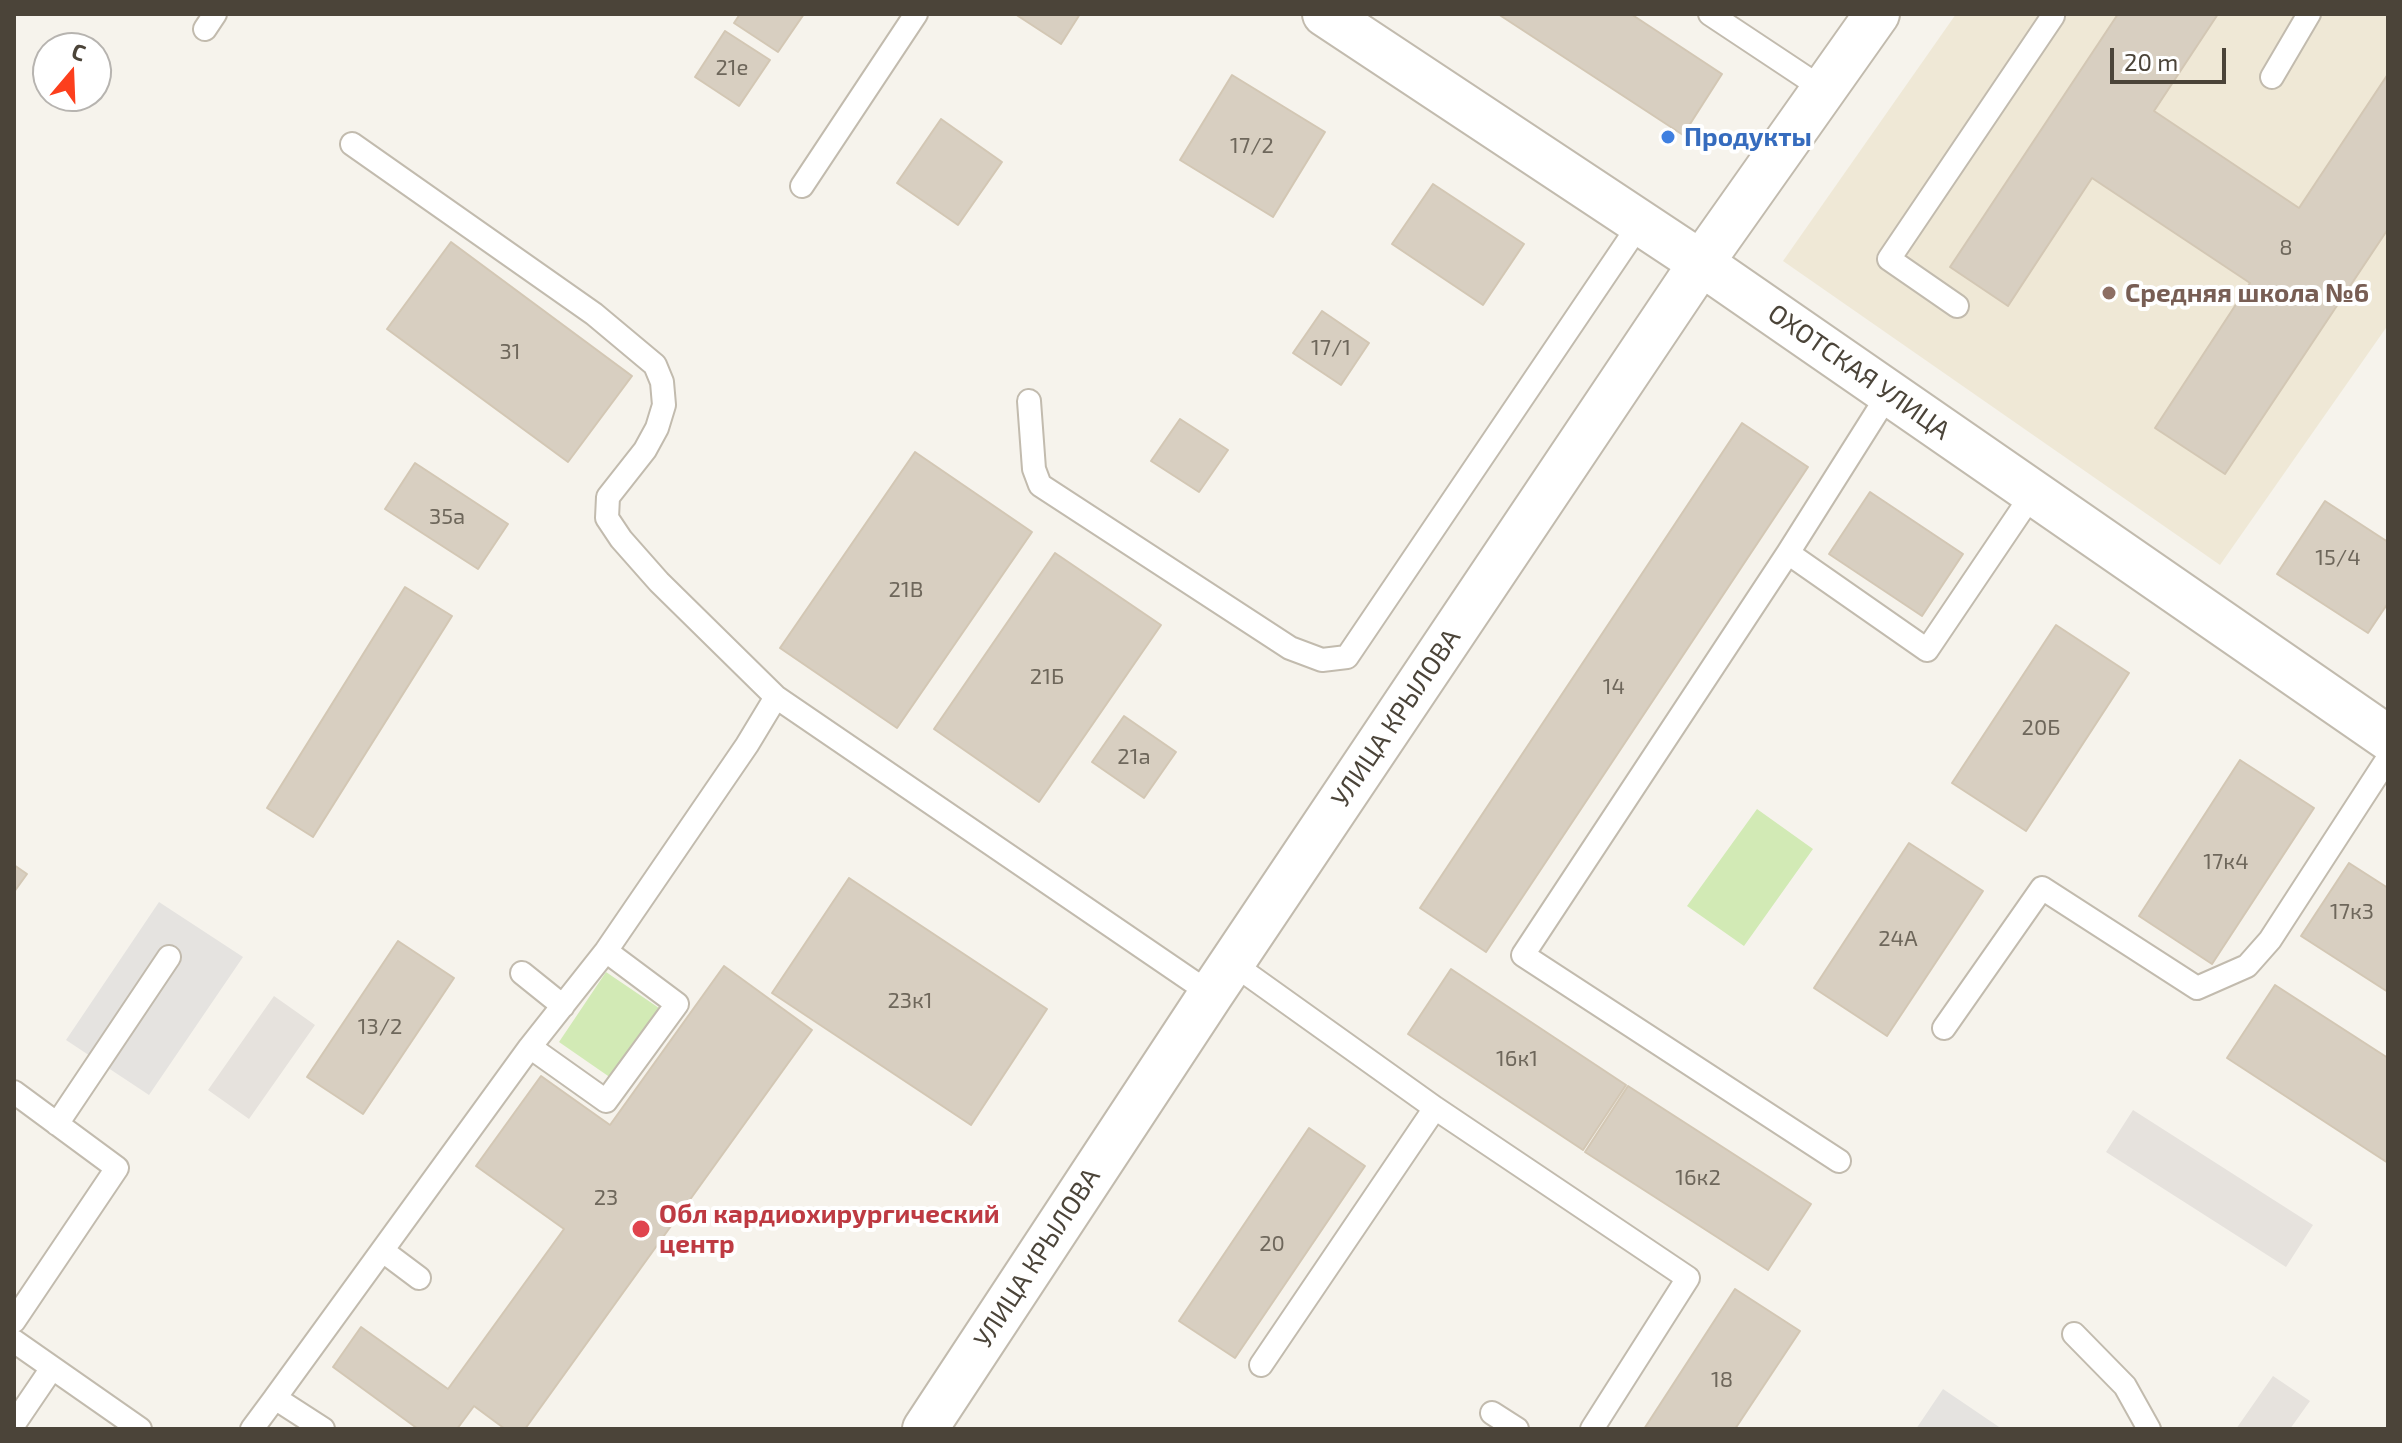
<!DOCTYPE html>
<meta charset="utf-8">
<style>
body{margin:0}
#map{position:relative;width:2402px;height:1443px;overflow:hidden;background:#f6f3ec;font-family:"Exo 2",sans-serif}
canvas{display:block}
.frame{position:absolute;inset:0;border:16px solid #4b4439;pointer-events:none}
.north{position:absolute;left:32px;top:32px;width:80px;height:80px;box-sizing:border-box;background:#fff;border:2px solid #b7b4b0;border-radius:50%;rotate:19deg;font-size:22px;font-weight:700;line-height:32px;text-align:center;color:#4b4439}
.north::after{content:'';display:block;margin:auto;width:28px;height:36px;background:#fc3f1d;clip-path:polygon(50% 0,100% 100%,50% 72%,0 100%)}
.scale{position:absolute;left:2110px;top:48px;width:116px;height:36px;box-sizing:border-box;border:4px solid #4b4439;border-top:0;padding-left:10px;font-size:24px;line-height:28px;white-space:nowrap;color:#4b4439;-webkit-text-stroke:6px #fff;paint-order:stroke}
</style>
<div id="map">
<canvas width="2402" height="1443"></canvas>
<div class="frame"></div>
<div class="north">С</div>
<div class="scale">20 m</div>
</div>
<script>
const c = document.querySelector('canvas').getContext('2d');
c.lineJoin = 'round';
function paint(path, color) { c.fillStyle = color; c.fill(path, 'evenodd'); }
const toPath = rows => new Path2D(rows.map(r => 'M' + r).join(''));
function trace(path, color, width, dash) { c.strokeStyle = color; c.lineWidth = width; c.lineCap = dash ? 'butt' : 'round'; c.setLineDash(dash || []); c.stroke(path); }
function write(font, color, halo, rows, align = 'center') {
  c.font = font + ' "Exo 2",sans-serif'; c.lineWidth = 8; c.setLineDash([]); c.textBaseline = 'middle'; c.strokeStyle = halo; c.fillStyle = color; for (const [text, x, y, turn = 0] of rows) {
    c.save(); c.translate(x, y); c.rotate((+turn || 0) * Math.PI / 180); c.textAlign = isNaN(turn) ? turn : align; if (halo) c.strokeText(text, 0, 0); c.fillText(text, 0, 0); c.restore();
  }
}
paint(toPath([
 [274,996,315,1025,249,1119,208,1090],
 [2133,1110,2313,1225,2286,1267,2106,1152],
 [2273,1376,2310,1401,2290,1429,2236,1429]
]), '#e6e2dd');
paint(toPath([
 [1956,14,2388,14,2388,325,2220,565,1783,261]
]), '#efe8d6');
paint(toPath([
 [1757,809,1813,849,1744,946,1687,906],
 [606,972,659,1008,611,1078,559,1042]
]), '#d2eab5');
paint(toPath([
 [159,902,243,957,149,1095,66,1040],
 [1943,1389,2002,1429,1916,1429]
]), '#e5e3e0');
const building = toPath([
 [740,14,804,14,778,52,734,23,740,14],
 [1015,14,1080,14,1061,44,1015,14],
 [1498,14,1631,14,1722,74,1683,135,1498,14],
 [2118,14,2218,14,2154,111,2299,208,2388,74,2388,229,2225,474,2155,428,2250,283,2092,178,2008,306,1950,267,2118,14],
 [725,31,770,60,739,106,695,77,725,31],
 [1232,75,1325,132,1273,217,1180,160,1232,75],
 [941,119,1002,162,958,225,897,183,941,119],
 [1433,184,1524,244,1483,305,1392,244,1433,184],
 [451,242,632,376,568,462,387,329,451,242],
 [1322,311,1369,343,1341,385,1293,353,1322,311],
 [1180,419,1228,450,1199,492,1151,461,1180,419],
 [1742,423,1808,467,1486,952,1420,908,1742,423],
 [915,452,1032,532,897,728,780,648,915,452],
 [415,463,508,524,478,569,385,509,415,463],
 [1870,492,1963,554,1922,616,1829,554,1870,492],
 [2325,501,2388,542,2388,603,2368,633,2277,574,2325,501],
 [1055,553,1161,625,1039,802,934,729,1055,553],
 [405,587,452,616,313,837,267,808,405,587],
 [2056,625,2129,673,2026,831,1952,783,2056,625],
 [1124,716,1176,752,1144,798,1092,762,1124,716],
 [2240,760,2314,808,2212,964,2139,916,2240,760],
 [1909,843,1983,891,1887,1036,1814,988,1909,843],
 [2349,863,2388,888,2388,992,2301,936,2349,863],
 [14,865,27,874,14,892,14,865],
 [849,878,1047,1009,971,1125,772,993,849,878],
 [398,941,454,978,363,1114,307,1077,398,941],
 [724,966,812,1030,525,1429,505,1429,474,1406,457,1429,418,1429,333,1367,361,1327,448,1389,564,1229,476,1166,541,1076,610,1125,724,966],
 [1451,969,1626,1085,1583,1150,1408,1034,1451,969],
 [2275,985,2388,1058,2388,1163,2227,1058,2275,985],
 [1628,1086,1811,1204,1768,1270,1585,1152,1628,1086],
 [1309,1128,1365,1166,1235,1358,1179,1321,1309,1128],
 [1735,1289,1800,1331,1735,1429,1644,1429,1735,1289]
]);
paint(building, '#d8cfc1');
trace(building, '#d3c7b4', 2);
const service = toPath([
 [1710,14,1823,89],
 [205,29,215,14],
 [2272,77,2309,14],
 [352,144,594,314,655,365,662,382,664,405,657,428,645,450,608,497,607,518,621,539,659,582,776,697],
 [802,186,916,14],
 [1957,306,1889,259,2053,16],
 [1029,401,1034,469,1040,485,1290,648,1322,660,1347,657,1641,222],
 [1788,553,1927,650,2033,493],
 [1232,963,1435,1108,1688,1278,1592,1429],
 [522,973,563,1006],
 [1944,1028,2042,888,2197,988,2247,966,2270,940,2388,758],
 [530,1047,606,1101,677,1004,606,951],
 [14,1092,117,1168,14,1321],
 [57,1124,169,957],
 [1839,1161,1523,955,1788,553,1889,393],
 [383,1251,419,1278],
 [2074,1334,2125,1386,2149,1429],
 [14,1341,140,1429],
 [1261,1365,1435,1108],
 [1492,1413,1517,1429],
 [14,1424,52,1368],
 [252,1429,275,1398],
 [323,1429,275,1398,530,1047,606,951,747,745,776,697,1211,994]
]);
const tertiary = toPath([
 [1325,14,1701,263,2388,738],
 [925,1429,1211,994,1701,263,1877,14]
]);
trace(service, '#c2bbae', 26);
trace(tertiary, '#c2bbae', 48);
trace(service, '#fff', 22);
trace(tertiary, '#fff', 44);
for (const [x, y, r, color] of [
 [1668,137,8,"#3f7fe0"],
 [2109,293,8,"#8d6e63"],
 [641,1229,10,"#e0444e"]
]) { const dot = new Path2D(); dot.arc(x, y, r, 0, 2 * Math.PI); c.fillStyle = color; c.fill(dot); trace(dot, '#fff', 3); }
write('22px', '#6e675b', null, [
 ["21е",732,68],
 ["17/2",1252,146],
 ["8",2286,248],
 ["17/1",1331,348],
 ["31",510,352],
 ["35а",447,517],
 ["15/4",2338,558],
 ["21В",906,590],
 ["21Б",1047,677],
 ["14",1614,687],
 ["20Б",2041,728],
 ["21а",1134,757],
 ["17к4",2226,862],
 ["17к3",2352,912],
 ["24А",1898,939],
 ["23к1",910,1001],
 ["13/2",380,1027],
 ["16к1",1517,1059],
 ["16к2",1698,1178],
 ["23",606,1198],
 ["20",1272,1244],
 ["18",1722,1380]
]);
write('bold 26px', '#366cbe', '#fff', [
 ["Продукты",1684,137]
], 'left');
write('bold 26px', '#785e54', '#fff', [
 ["Средняя школа №6",2125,293]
], 'left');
write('26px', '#4b4439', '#fff', [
 ["ОХОТСКАЯ УЛИЦА",1859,372,35],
 ["УЛИЦА КРЫЛОВА",1396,718,-56],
 ["УЛИЦА КРЫЛОВА",1037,1258,-57]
]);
write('bold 26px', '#be3a42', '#fff', [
 ["Обл кардиохирургический",659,1214],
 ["центр",659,1244]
], 'left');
</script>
